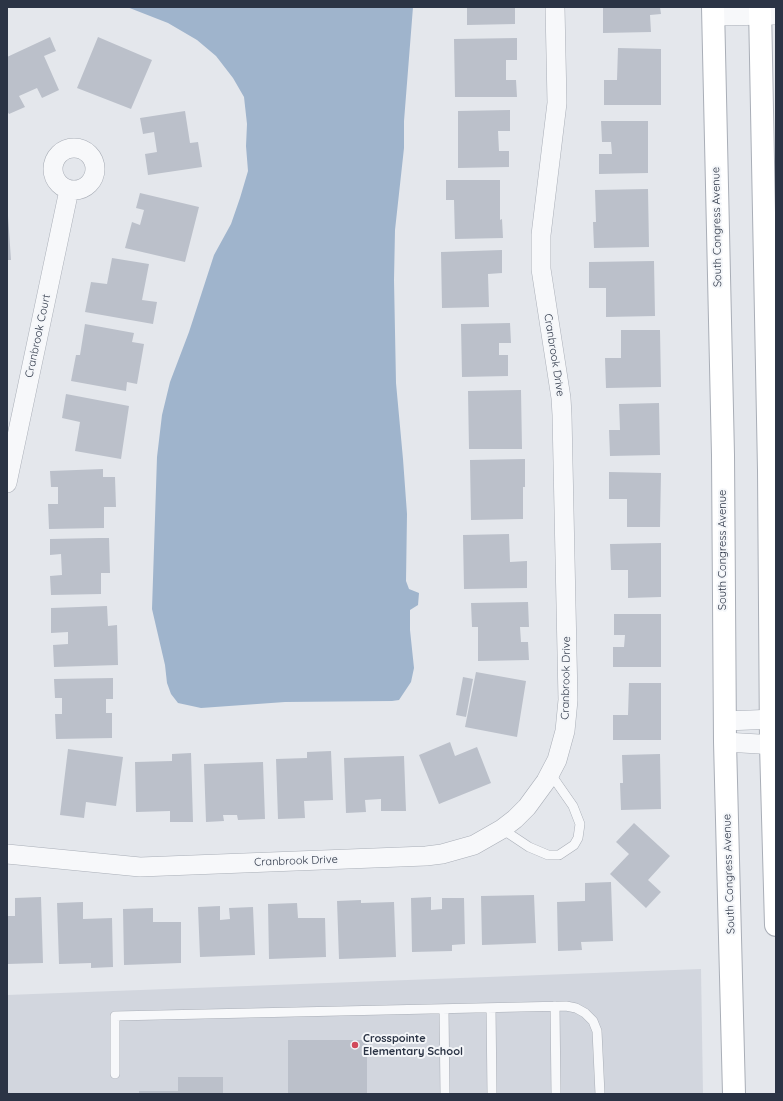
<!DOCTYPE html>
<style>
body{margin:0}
#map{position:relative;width:783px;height:1101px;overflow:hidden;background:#e4e7ec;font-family:Quicksand,sans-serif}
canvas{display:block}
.frame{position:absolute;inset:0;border:8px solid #2b3445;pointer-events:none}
</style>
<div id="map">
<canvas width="783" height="1101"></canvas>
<div class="frame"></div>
</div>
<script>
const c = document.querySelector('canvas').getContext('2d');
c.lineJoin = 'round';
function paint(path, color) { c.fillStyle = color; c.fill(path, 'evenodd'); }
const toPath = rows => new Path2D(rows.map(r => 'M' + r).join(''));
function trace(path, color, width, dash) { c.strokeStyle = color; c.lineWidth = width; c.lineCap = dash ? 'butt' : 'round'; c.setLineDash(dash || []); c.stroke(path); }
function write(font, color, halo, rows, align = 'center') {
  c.font = font + ' Quicksand,sans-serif'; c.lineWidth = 4; c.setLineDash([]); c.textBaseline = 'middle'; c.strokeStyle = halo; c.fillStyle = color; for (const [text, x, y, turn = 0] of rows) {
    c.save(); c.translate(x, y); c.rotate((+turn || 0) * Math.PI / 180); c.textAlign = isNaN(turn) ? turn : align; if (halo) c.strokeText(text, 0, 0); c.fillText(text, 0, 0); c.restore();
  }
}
paint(toPath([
 [701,969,703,1094,7,1094,7,995]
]), '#d2d6de');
paint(toPath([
 [127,7,413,7,404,121,404,148,395,230,394,280,396,383,403,459,407,514,406,581,409,589,419,593,418,605,410,610,410,630,414,668,411,682,399,700,392,701,285,702,201,708,178,703,171,694,167,683,165,665,152,609,157,457,162,415,170,382,189,332,214,255,231,224,240,198,248,171,246,146,247,124,244,97,233,78,216,56,197,40,168,23]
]), '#9fb4cc');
paint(toPath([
 [467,7,515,7,515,24,467,25],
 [603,7,660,7,661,14,650,15,651,32,603,33],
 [50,37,56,51,44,56,59,90,42,98,37,88,19,96,25,107,9,114,7,111,7,57],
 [98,37,152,60,131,109,77,88],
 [517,38,517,60,506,60,506,80,516,80,517,97,455,97,454,39],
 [618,48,661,49,661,105,604,105,604,80,617,80],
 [510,110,510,131,498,131,499,151,509,151,509,167,458,168,458,111],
 [185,111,190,143,198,142,202,167,148,175,145,154,157,152,154,132,143,134,140,118],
 [601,121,648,121,648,173,599,174,599,154,612,154,611,142,602,142],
 [446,180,500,180,500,220,502,219,503,238,455,239,454,200,446,200],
 [648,189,649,247,594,248,593,222,596,222,595,190],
 [140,193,199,207,185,262,125,248,132,222,140,225,144,210,136,208],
 [7,216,8,216,11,260,7,260],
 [502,250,502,273,488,274,489,307,442,308,441,252],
 [112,258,149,264,142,300,157,302,153,324,85,312,91,282,107,284],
 [654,261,655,316,606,317,606,288,589,288,589,262],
 [510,323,511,343,499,343,499,355,508,355,508,376,462,377,461,324],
 [85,324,134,333,132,342,144,344,137,384,127,382,126,391,71,381,76,355,80,355],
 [621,330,660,330,661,387,606,388,605,358,621,358],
 [521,390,522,449,469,449,468,391],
 [66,394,129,406,121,459,75,451,80,422,62,418],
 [659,403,660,455,610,456,609,430,620,430,619,404],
 [525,459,525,487,523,487,523,519,471,520,470,460],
 [103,469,103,477,115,477,116,507,104,507,104,528,49,529,48,504,58,504,58,487,51,487,50,471],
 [609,472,661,473,660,527,627,527,627,499,609,499],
 [509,534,510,562,527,561,527,588,464,589,463,535],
 [99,538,109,538,110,573,101,573,101,594,51,595,50,576,62,575,61,554,50,555,50,539],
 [661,543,661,597,628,598,628,570,611,570,610,544],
 [528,602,529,627,520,627,521,642,528,642,529,660,478,661,478,627,472,627,471,603],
 [107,606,108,626,117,625,118,665,54,667,53,645,68,644,68,632,51,633,51,608],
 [614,614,661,614,661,667,613,667,613,647,624,647,625,635,614,635],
 [476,672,526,681,517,737,465,727],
 [463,677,473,679,466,717,456,715],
 [113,678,113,699,106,699,106,713,112,713,112,738,56,739,55,714,62,714,62,698,55,698,54,679],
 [629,683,661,683,661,740,613,740,613,715,628,715],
 [450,742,455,756,477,747,491,783,439,804,419,755],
 [68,749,123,757,116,806,86,802,84,818,60,815],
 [331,751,333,800,304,801,305,818,278,819,276,759,307,758,307,752],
 [191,753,193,822,170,822,170,811,136,812,135,762,172,761,172,754],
 [660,754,661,809,621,810,620,783,623,783,622,755],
 [404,756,406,811,381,811,381,799,365,800,366,812,346,813,344,758],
 [263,762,265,819,238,820,237,815,223,815,224,821,206,822,204,764],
 [634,823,670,856,648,880,661,892,646,908,610,874,629,854,616,842],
 [611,882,613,941,581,942,582,950,558,951,557,902,585,901,585,883],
 [534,895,536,943,482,945,481,896],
 [41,897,43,963,7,964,7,916,15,916,15,898],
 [431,897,431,910,442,909,442,898,464,898,465,944,452,945,452,951,412,952,411,898],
 [361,900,361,903,394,902,396,957,339,959,337,901],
 [83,902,83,919,112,918,113,967,91,968,91,963,59,964,57,903],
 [297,903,298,918,325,918,326,957,269,959,268,904],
 [220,906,220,920,230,919,229,908,253,907,255,955,200,957,198,907],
 [153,908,153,922,181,922,181,963,124,965,123,909],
 [288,1040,367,1040,367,1094,288,1094],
 [178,1077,223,1077,223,1094,139,1094,139,1091,178,1091]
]), '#bbc0ca');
const lane = toPath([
 [502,829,529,847,548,855,559,855,574,845,578,838,580,824,573,806,550,773],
 [555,1006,556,1094],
 [491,1008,492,1094],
 [444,1009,445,1094],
 [115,1074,115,1016,566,1006,576,1008,585,1013,593,1021,597,1031,600,1094]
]);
const street = toPath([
 [713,16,776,15],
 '53 169a21 21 0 1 1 42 0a21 21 0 1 1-42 0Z',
 [7,483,69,190],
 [725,721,776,719],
 [725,742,776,745],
 [7,854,140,867,426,856,442,854,474,845,502,829,515,819,527,807,546,781,557,760,565,731,568,700,562,415,561,398,541,269,541,235,557,103,555,7]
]);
const secondary = toPath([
 [713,7,723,455,725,742,734,1094],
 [760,7,769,470,771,745,776,925]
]);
trace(lane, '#a9aeb7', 10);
trace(street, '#a9aeb7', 20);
trace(secondary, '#a9aeb7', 24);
trace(lane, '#f7f8fa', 9);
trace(street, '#f7f8fa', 19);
trace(secondary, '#fff', 22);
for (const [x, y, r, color] of [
 [355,1045,4,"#d1495b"]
]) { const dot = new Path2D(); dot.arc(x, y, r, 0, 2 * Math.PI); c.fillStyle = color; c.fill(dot); trace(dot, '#f4f6f9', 1.5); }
write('11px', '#2b3445', '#f4f6f9', [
 ["South Congress Avenue",717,227,-91],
 ["Cranbrook Court",38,336,-78],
 ["Cranbrook Drive",554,355,81],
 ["South Congress Avenue",723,550,-90],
 ["Cranbrook Drive",566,678,-89],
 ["Cranbrook Drive",296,861,-2],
 ["South Congress Avenue",729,874,-92]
]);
write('bold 11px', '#2b3445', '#f4f6f9', [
 ["Crosspointe",363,1039],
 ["Elementary School",363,1052]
], 'left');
</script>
